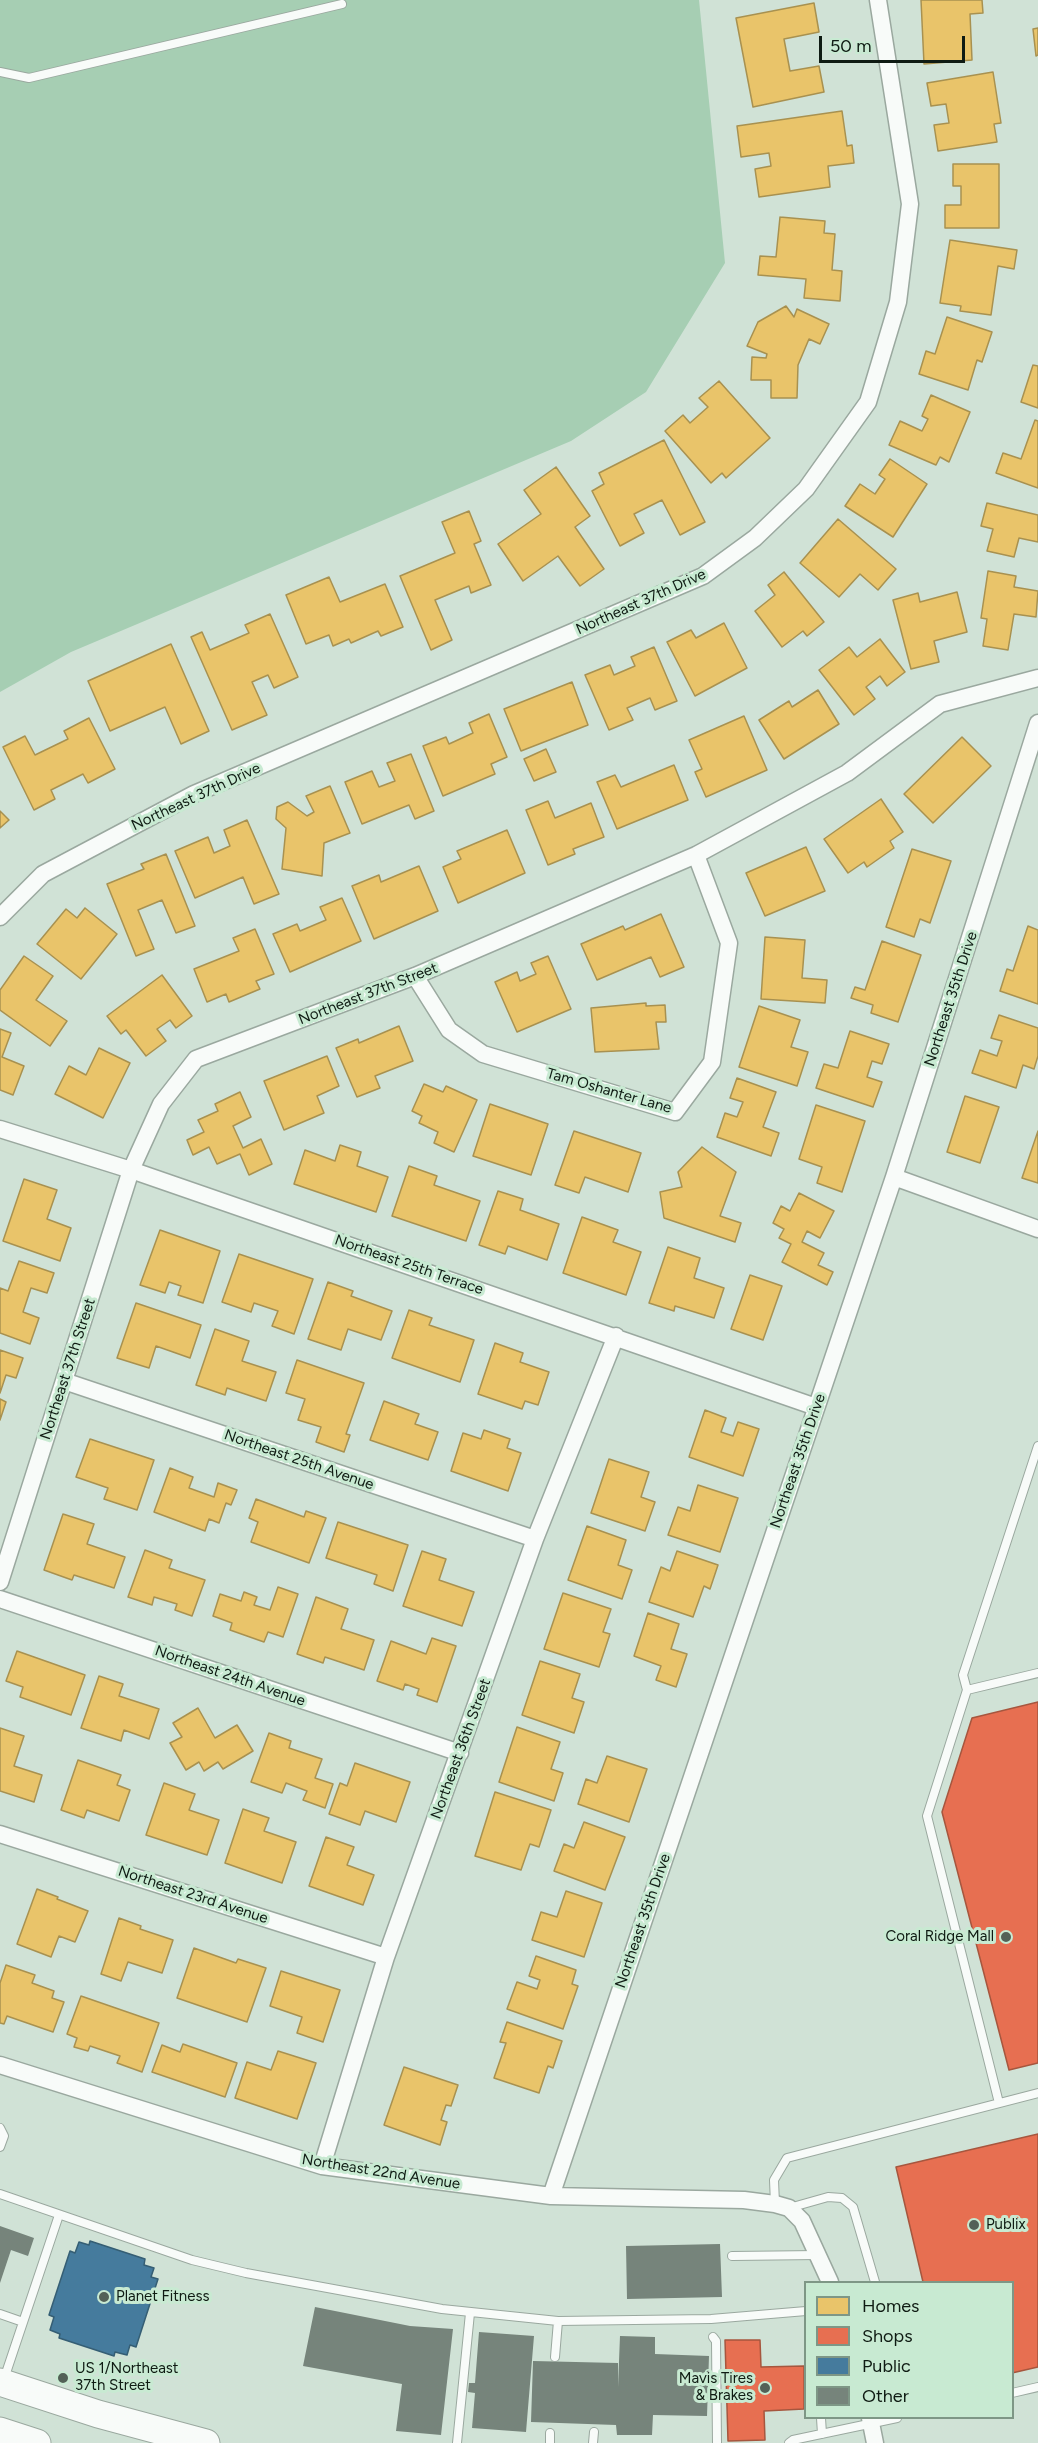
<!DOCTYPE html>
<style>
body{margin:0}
#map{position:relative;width:1038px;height:2443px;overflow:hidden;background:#d0e2d6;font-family:Figtree,sans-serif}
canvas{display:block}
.legend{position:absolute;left:804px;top:2281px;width:210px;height:138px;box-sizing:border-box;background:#c8ead2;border:2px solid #7e9786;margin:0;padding:8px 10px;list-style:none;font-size:18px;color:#0f1b13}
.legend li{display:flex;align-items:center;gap:12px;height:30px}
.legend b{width:30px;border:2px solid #7e9786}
.scale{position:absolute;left:819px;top:36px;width:146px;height:27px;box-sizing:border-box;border:3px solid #0f1b13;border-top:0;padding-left:8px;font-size:18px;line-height:21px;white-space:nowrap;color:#0f1b13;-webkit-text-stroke:4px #c8ead2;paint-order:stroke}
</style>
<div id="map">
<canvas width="1038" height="2443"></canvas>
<ul class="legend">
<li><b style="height:16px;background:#e9c46a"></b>Homes</li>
<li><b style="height:16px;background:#e76f51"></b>Shops</li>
<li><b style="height:16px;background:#457b9d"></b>Public</li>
<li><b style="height:16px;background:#76847b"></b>Other</li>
</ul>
<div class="scale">50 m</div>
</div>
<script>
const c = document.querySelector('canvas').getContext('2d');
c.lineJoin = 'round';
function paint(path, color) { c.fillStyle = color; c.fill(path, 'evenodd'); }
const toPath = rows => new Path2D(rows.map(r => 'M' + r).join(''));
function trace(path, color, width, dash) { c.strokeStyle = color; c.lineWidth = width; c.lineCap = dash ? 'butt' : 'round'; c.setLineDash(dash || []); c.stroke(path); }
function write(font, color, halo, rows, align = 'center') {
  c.font = font + ' Figtree,sans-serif'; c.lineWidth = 6; c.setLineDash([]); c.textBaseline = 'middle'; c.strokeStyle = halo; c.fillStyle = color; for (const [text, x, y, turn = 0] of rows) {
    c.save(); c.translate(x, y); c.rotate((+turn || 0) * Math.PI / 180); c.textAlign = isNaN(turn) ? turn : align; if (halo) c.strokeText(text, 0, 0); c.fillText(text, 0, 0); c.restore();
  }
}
paint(toPath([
 [0,0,699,0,725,263,646,392,571,441,71,652,0,692]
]), '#a6ceb3');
const homes = toPath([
 [921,0,982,0,983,13,970,14,972,60,924,64,921,0],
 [814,3,819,32,784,39,790,71,819,66,824,92,753,107,736,18,814,3],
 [1038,28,1038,55,1036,56,1033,29,1038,28],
 [993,72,1001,123,994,124,997,142,938,151,934,125,949,123,946,104,931,106,927,83,993,72],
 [842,111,847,146,852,145,854,163,828,166,830,187,759,197,755,169,771,166,769,153,741,157,737,126,842,111],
 [953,164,999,164,999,228,945,228,945,205,961,205,961,186,953,186,953,164],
 [780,217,825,221,824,233,835,234,832,270,842,271,840,301,804,298,806,279,758,275,760,256,776,257,780,217],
 [950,240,1017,250,1014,269,998,266,991,315,960,311,961,306,940,303,950,240],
 [786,306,794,317,797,309,829,324,820,344,809,339,798,365,797,398,771,398,771,380,751,380,752,357,766,358,767,354,747,346,758,322,786,306],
 [947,317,992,332,982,362,977,360,968,390,919,374,926,351,935,354,947,317],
 [1033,365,1038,366,1038,408,1021,402,1033,365],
 [719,381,770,438,726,478,722,473,711,483,665,431,683,415,690,423,708,407,699,398,719,381],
 [931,395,970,412,949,462,940,457,936,465,889,445,900,421,922,431,928,419,922,416,931,395],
 [1035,420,1038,421,1038,488,996,473,1003,453,1021,459,1035,420],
 [664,440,705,522,680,535,662,500,634,514,644,533,620,546,592,491,604,484,599,473,664,440],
 [890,459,927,484,893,537,845,506,860,484,875,494,885,479,879,475,890,459],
 [556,467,590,516,575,527,604,569,580,586,558,556,523,581,498,544,541,514,524,490,556,467],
 [987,503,1038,515,1038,542,1019,538,1014,557,987,551,993,529,981,526,987,503],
 [469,511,481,541,474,544,491,585,471,593,469,586,435,600,452,640,431,650,400,576,455,553,442,522,469,511],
 [838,519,896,569,878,590,860,574,839,597,800,563,838,519],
 [988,571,1016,576,1014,587,1038,591,1036,617,1014,614,1008,650,983,646,987,619,981,618,988,571],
 [784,572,824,622,807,636,803,631,782,647,755,611,775,595,768,585,784,572],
 [329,577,340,602,385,584,403,627,381,636,378,631,351,643,349,639,333,646,329,635,306,644,286,595,329,577],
 [957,592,967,632,934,641,939,662,911,669,893,600,918,593,920,602,957,592],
 [270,614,298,677,274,688,268,675,252,682,267,715,232,730,191,637,202,632,210,650,249,633,245,625,270,614],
 [724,623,747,668,695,696,667,642,691,630,696,638,724,623],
 [880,639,905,672,887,686,880,676,866,687,875,699,854,715,819,670,849,647,857,657,880,639],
 [171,644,209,731,181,744,165,707,110,731,88,681,171,644],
 [654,647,677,701,655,710,650,698,627,708,633,720,609,730,585,675,610,665,614,675,635,666,631,657,654,647],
 [572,682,588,725,521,751,504,709,572,682],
 [818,690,839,724,784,759,759,720,789,701,792,707,818,690],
 [489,714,507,757,491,764,495,774,443,796,423,746,446,737,449,744,473,733,469,723,489,714],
 [744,716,767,770,706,797,695,772,702,769,689,740,744,716],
 [89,718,115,769,88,783,83,774,51,790,55,799,34,810,3,747,25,736,35,755,68,739,64,731,89,718],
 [962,737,991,766,933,823,904,794,962,737],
 [546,749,556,772,534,781,524,759,546,749],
 [411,754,434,811,415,819,409,805,362,824,345,782,372,771,379,787,395,781,387,763,411,754],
 [674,765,688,800,617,829,597,782,615,775,621,787,674,765],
 [330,786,350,833,324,843,322,876,282,869,286,828,276,819,277,807,288,802,307,816,314,812,306,796,330,786],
 [881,799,903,832,890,841,894,848,867,867,864,862,848,873,824,839,881,799],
 [548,801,555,818,591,803,604,837,573,849,575,854,548,865,526,810,548,801],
 [0,811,9,820,0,828,0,811],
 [247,820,279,894,254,904,243,877,195,898,175,851,208,837,214,853,230,846,224,830,247,820],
 [507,830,525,873,458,903,443,867,461,859,457,851,507,830],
 [806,847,825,891,765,916,746,873,806,847],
 [912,849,951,861,930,923,920,919,914,937,886,927,912,849],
 [166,854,195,926,176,933,162,900,138,910,154,949,136,956,107,884,144,869,141,864,166,854],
 [419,866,438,911,374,939,352,886,379,875,381,882,419,866],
 [342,898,361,941,290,972,273,934,297,924,300,931,326,920,320,907,342,898],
 [85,908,117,934,81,979,37,944,66,909,77,918,85,908],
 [661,914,684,967,660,977,651,957,597,980,581,944,623,926,625,930,661,914],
 [1028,926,1038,930,1038,1004,1000,991,1007,969,1013,971,1028,926],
 [255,929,274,974,256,981,260,989,229,1002,226,994,207,1002,194,969,239,951,233,938,255,929],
 [765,937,805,940,802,978,827,980,825,1003,761,999,765,937],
 [882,941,921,955,898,1022,871,1013,873,1005,851,998,855,987,865,990,882,941],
 [24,956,53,976,36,1000,67,1021,50,1046,0,1010,0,990,24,956],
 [548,956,571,1009,517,1032,495,982,517,972,520,981,536,974,531,963,548,956],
 [162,975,192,1016,176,1028,170,1020,157,1029,166,1041,146,1056,126,1030,121,1034,107,1016,162,975],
 [646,1003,646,1006,665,1005,666,1022,656,1022,659,1049,595,1052,591,1008,646,1003],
 [759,1006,800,1020,791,1047,808,1052,797,1086,739,1067,759,1006],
 [999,1015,1038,1028,1038,1056,1034,1069,1023,1065,1016,1088,972,1073,980,1050,997,1056,1002,1041,991,1038,999,1015],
 [399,1026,413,1061,375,1076,380,1088,357,1097,336,1048,358,1039,359,1043,399,1026],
 [0,1029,11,1033,2,1057,24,1066,13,1095,0,1090,0,1029],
 [850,1031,889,1044,882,1064,872,1061,867,1077,882,1082,873,1107,816,1088,824,1064,838,1068,850,1031],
 [99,1048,130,1063,103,1118,55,1094,69,1066,86,1075,99,1048],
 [327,1056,339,1086,317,1096,324,1113,284,1130,264,1081,327,1056],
 [737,1078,776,1092,763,1127,779,1133,771,1156,717,1137,725,1113,737,1117,743,1102,730,1098,737,1078],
 [424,1084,443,1092,446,1086,477,1100,454,1152,434,1143,438,1132,419,1123,422,1116,412,1111,424,1084],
 [240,1092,251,1117,233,1126,243,1148,261,1139,272,1164,249,1175,240,1154,217,1164,209,1147,193,1155,187,1140,204,1132,198,1120,218,1111,215,1104,240,1092],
 [965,1096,999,1107,980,1163,947,1152,965,1096],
 [490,1104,548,1124,531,1175,473,1156,490,1104],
 [816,1105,865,1121,842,1192,817,1183,822,1167,799,1159,816,1105],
 [574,1131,641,1153,628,1192,585,1177,579,1193,555,1185,574,1131],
 [1038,1131,1038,1183,1022,1178,1038,1131],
 [340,1145,361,1152,357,1166,388,1177,376,1212,294,1184,305,1150,335,1161,340,1145],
 [702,1147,736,1172,720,1216,741,1223,735,1242,664,1218,660,1192,682,1187,678,1172,702,1147],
 [409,1166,437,1176,434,1185,480,1201,466,1241,392,1216,409,1166],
 [24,1179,57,1190,47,1219,71,1228,60,1261,3,1241,24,1179],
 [498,1191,523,1199,520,1210,559,1224,547,1260,508,1246,505,1254,479,1245,498,1191],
 [799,1193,834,1211,820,1238,807,1231,802,1242,824,1253,818,1265,833,1272,827,1285,782,1262,791,1244,779,1238,784,1229,773,1223,781,1206,790,1211,799,1193],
 [582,1217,618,1230,613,1242,641,1252,626,1295,563,1273,582,1217],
 [160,1230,220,1251,203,1303,178,1295,181,1286,169,1282,165,1293,140,1285,160,1230],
 [668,1247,700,1258,694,1278,724,1288,714,1318,675,1306,674,1311,649,1303,668,1247],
 [239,1254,313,1279,294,1334,272,1326,278,1311,254,1303,251,1312,222,1302,239,1254],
 [19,1261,54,1273,47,1293,31,1288,23,1312,39,1318,30,1344,0,1333,0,1288,8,1291,19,1261],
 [750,1275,782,1286,763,1340,731,1329,750,1275],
 [328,1282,353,1291,351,1296,392,1311,381,1340,348,1329,341,1350,308,1339,328,1282],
 [136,1303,201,1325,190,1358,156,1346,149,1368,117,1358,136,1303],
 [409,1310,432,1318,429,1325,474,1340,460,1382,392,1358,409,1310],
 [215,1329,249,1341,242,1361,276,1372,266,1401,227,1388,225,1395,196,1385,215,1329],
 [495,1343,523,1353,520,1362,549,1372,538,1405,525,1401,522,1409,478,1394,495,1343],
 [0,1350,23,1358,16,1378,6,1375,0,1393,0,1350],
 [297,1360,364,1383,346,1434,350,1435,344,1452,316,1442,321,1427,298,1420,305,1399,286,1393,297,1360],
 [0,1399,6,1402,0,1420,0,1399],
 [384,1401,419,1414,415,1424,438,1432,428,1460,370,1440,384,1401],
 [705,1410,726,1418,721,1432,733,1436,738,1422,759,1429,743,1476,689,1457,705,1410],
 [484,1430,510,1439,507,1448,521,1453,508,1491,451,1471,463,1433,481,1439,484,1430],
 [90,1439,154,1460,137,1510,104,1499,108,1488,76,1477,90,1439],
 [609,1459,649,1472,641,1497,655,1502,645,1531,591,1513,609,1459],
 [170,1468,193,1477,189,1488,214,1497,218,1483,237,1490,231,1505,226,1503,219,1523,209,1519,205,1531,154,1512,170,1468],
 [698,1485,738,1498,720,1552,668,1535,678,1507,690,1511,698,1485],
 [256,1499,304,1517,306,1511,326,1518,309,1563,251,1542,258,1522,249,1518,256,1499],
 [63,1514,94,1524,87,1544,125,1557,114,1588,74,1575,72,1580,44,1570,63,1514],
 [338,1522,408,1545,393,1591,374,1584,377,1575,326,1558,338,1522],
 [587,1526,626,1540,618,1565,632,1570,622,1599,568,1580,587,1526],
 [145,1550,172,1560,169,1568,205,1580,192,1616,175,1610,177,1604,154,1597,152,1605,128,1597,145,1550],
 [422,1551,446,1559,439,1580,474,1592,462,1626,403,1606,422,1551],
 [677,1551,718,1565,710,1589,704,1586,693,1617,649,1602,661,1567,670,1571,677,1551],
 [278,1587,298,1594,283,1637,268,1632,264,1642,230,1630,232,1623,213,1616,220,1594,241,1601,244,1592,257,1597,254,1605,270,1610,278,1587],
 [563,1593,611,1609,603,1632,610,1634,599,1667,544,1649,563,1593],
 [316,1597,348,1609,341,1629,374,1640,364,1670,325,1657,323,1663,297,1654,316,1597],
 [648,1613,679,1624,671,1649,687,1654,676,1687,656,1680,661,1666,634,1656,648,1613],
 [432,1638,456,1646,437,1702,417,1695,419,1689,405,1684,403,1690,377,1681,391,1641,426,1654,432,1638],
 [17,1651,85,1675,71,1715,20,1697,23,1687,6,1681,17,1651],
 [540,1661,580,1674,572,1698,584,1702,574,1733,522,1715,540,1661],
 [99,1676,123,1684,119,1696,159,1709,149,1739,124,1730,121,1741,81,1728,99,1676],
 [198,1708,215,1738,237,1725,253,1751,223,1769,218,1762,204,1771,199,1762,186,1770,170,1743,182,1737,173,1723,198,1708],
 [517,1727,560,1742,551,1769,563,1773,554,1801,499,1782,517,1727],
 [0,1728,24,1736,14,1766,42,1775,34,1802,0,1791,0,1728],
 [269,1733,291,1741,289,1748,322,1759,315,1778,333,1784,325,1808,303,1800,307,1791,286,1783,282,1793,251,1782,269,1733],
 [607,1756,647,1769,629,1822,578,1804,586,1779,597,1783,607,1756],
 [78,1760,121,1775,117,1785,130,1790,119,1821,87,1810,84,1818,61,1810,78,1760],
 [355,1763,410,1782,396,1822,365,1811,360,1825,329,1814,340,1783,347,1786,355,1763],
 [164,1783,195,1794,189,1810,219,1820,207,1855,146,1835,164,1783],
 [495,1792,551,1810,539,1847,530,1844,521,1870,475,1856,495,1792],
 [243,1809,269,1818,264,1831,296,1842,282,1883,225,1863,243,1809],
 [584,1822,625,1837,605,1890,554,1871,564,1844,574,1848,584,1822],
 [326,1837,354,1847,347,1865,374,1875,363,1905,309,1886,326,1837],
 [37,1889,58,1897,57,1899,88,1911,75,1942,59,1936,51,1957,17,1944,37,1889],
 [566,1891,602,1903,584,1957,532,1940,541,1912,557,1917,566,1891],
 [119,1918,141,1926,140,1929,173,1940,162,1973,128,1962,121,1981,101,1974,119,1918],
 [194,1948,236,1963,238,1959,266,1968,247,2022,177,1998,194,1948],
 [536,1956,576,1970,572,1984,578,1986,563,2029,507,2009,517,1982,537,1989,540,1980,529,1976,536,1956],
 [6,1965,35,1975,32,1983,54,1991,52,1998,64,2002,53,2032,7,2016,4,2024,0,2023,0,1983,6,1965],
 [281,1971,340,1990,323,2042,297,2033,302,2017,270,2006,281,1971],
 [81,1996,159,2023,142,2072,117,2063,120,2056,90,2046,88,2051,74,2047,77,2038,67,2034,81,1996],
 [507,2022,562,2041,553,2068,548,2066,539,2093,494,2078,506,2043,500,2042,507,2022],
 [183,2044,237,2063,225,2097,152,2072,162,2045,180,2052,183,2044],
 [278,2051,316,2063,297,2119,235,2098,247,2062,271,2070,278,2051],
 [404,2067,458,2085,451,2106,446,2105,441,2120,447,2122,440,2145,384,2125,404,2067]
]);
paint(homes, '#e9c46a');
trace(homes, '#a89150', 1.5);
const shops = toPath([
 [1038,1702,1038,2063,1009,2070,942,1812,972,1718,1038,1702],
 [1038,2134,1038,2367,1012,2373,1012,2282,923,2282,896,2167,1038,2134],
 [725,2340,760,2340,761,2367,804,2366,804,2409,764,2411,765,2440,728,2441,725,2340]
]);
paint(shops, '#e76f51');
trace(shops, '#a6563e', 1.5);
const public = toPath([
 [90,2241,145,2259,144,2265,154,2268,151,2277,158,2279,136,2347,130,2345,127,2355,115,2352,114,2356,59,2338,60,2334,50,2330,54,2317,49,2315,70,2251,75,2253,79,2242,89,2245,90,2241]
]);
paint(public, '#457b9d');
trace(public, '#355e74', 1.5);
paint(toPath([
 [0,2226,34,2238,28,2256,11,2250,0,2283],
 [720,2244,722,2297,627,2299,626,2246],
 [315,2307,410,2326,453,2329,441,2435,396,2431,402,2384,303,2366],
 [479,2332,534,2336,526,2432,472,2428,475,2393,468,2392,469,2383,475,2383],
 [620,2336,655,2337,655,2354,709,2356,707,2416,653,2415,652,2435,617,2435,616,2425,531,2422,533,2361,618,2363,618,2387]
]), '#76847b');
const lane = toPath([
 [0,72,29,78,342,4],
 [967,1690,963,1675,1038,1446],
 [999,2103,927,1816,967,1690,1038,1673],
 [0,2128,4,2136,0,2147],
 [0,2194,192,2260,246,2273,442,2309,558,2321,711,2319,806,2311],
 [775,2204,774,2180,787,2158,1038,2093],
 [789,2208,828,2197,842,2198,853,2207,875,2282],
 [732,2256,818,2255],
 [0,2314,23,2322],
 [713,2337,716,2341,717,2443],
 [555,2357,558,2321],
 [4,2379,59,2215],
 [1012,2393,1038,2387],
 [821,2418,822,2434],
 [457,2443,470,2313],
 [550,2443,550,2433],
 [593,2443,594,2432],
 [789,2443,793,2440,897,2418]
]);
const street = toPath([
 [0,917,43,874,194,794,703,576,755,538,806,489,868,402,898,302,910,204,878,0],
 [415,976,449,1030,483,1054,675,1112,712,1062,729,943,696,855],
 [0,1129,131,1170,816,1407],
 [894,1177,1038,1229],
 [64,1381,535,1539],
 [0,1582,131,1170,161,1104,196,1059,415,976,696,855,847,773,940,704,1038,678],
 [0,1599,460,1753],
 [0,1834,386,1957],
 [0,2065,322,2166,551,2196,744,2200,775,2204,789,2208,802,2221,830,2282],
 [322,2166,386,1957,535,1539,616,1336],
 [551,2196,894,1177,1038,723],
 [870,2418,875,2443]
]);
const primary = toPath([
 [0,2382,98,2414,206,2443],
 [0,2431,37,2443]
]);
trace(lane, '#9aa89f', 10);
trace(street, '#9aa89f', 19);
trace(primary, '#9aa89f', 29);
trace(lane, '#f8fbf9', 8);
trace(street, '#f8fbf9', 16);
trace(primary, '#f8fbf9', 27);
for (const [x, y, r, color] of [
 [1006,1937,6,"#536157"],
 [974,2225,6,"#536157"],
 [104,2297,6,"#536157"],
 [63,2378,6,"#536157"],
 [765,2388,6,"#536157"]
]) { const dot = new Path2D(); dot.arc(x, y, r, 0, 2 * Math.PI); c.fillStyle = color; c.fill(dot); trace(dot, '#c8ead2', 2); }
write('15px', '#0f1b13', '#c8ead2', [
 ["Northeast 37th Drive",641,602,-24],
 ["Northeast 37th Drive",196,797,-25],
 ["Northeast 37th Street",368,994,-21],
 ["Northeast 35th Drive",951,999,-72],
 ["Tam Oshanter Lane",609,1091,16],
 ["Northeast 25th Terrace",409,1265,19],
 ["Northeast 37th Street",68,1369,-72],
 ["Northeast 25th Avenue",299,1460,19],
 ["Northeast 35th Drive",798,1461,-71],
 ["Northeast 24th Avenue",230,1676,19],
 ["Northeast 36th Street",461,1749,-70],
 ["Northeast 23rd Avenue",193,1895,18],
 ["Northeast 35th Drive",643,1921,-71],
 ["Northeast 22nd Avenue",381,2172,9]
]);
write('15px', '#0f1b13', '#c8ead2', [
 ["Coral Ridge Mall",994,1937,"right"],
 ["Publix",986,2225],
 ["Planet Fitness",116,2297],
 ["US 1/Northeast",75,2369],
 ["37th Street",75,2386],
 ["Mavis Tires",753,2379,"right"],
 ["& Brakes",753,2396,"right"]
], 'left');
</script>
